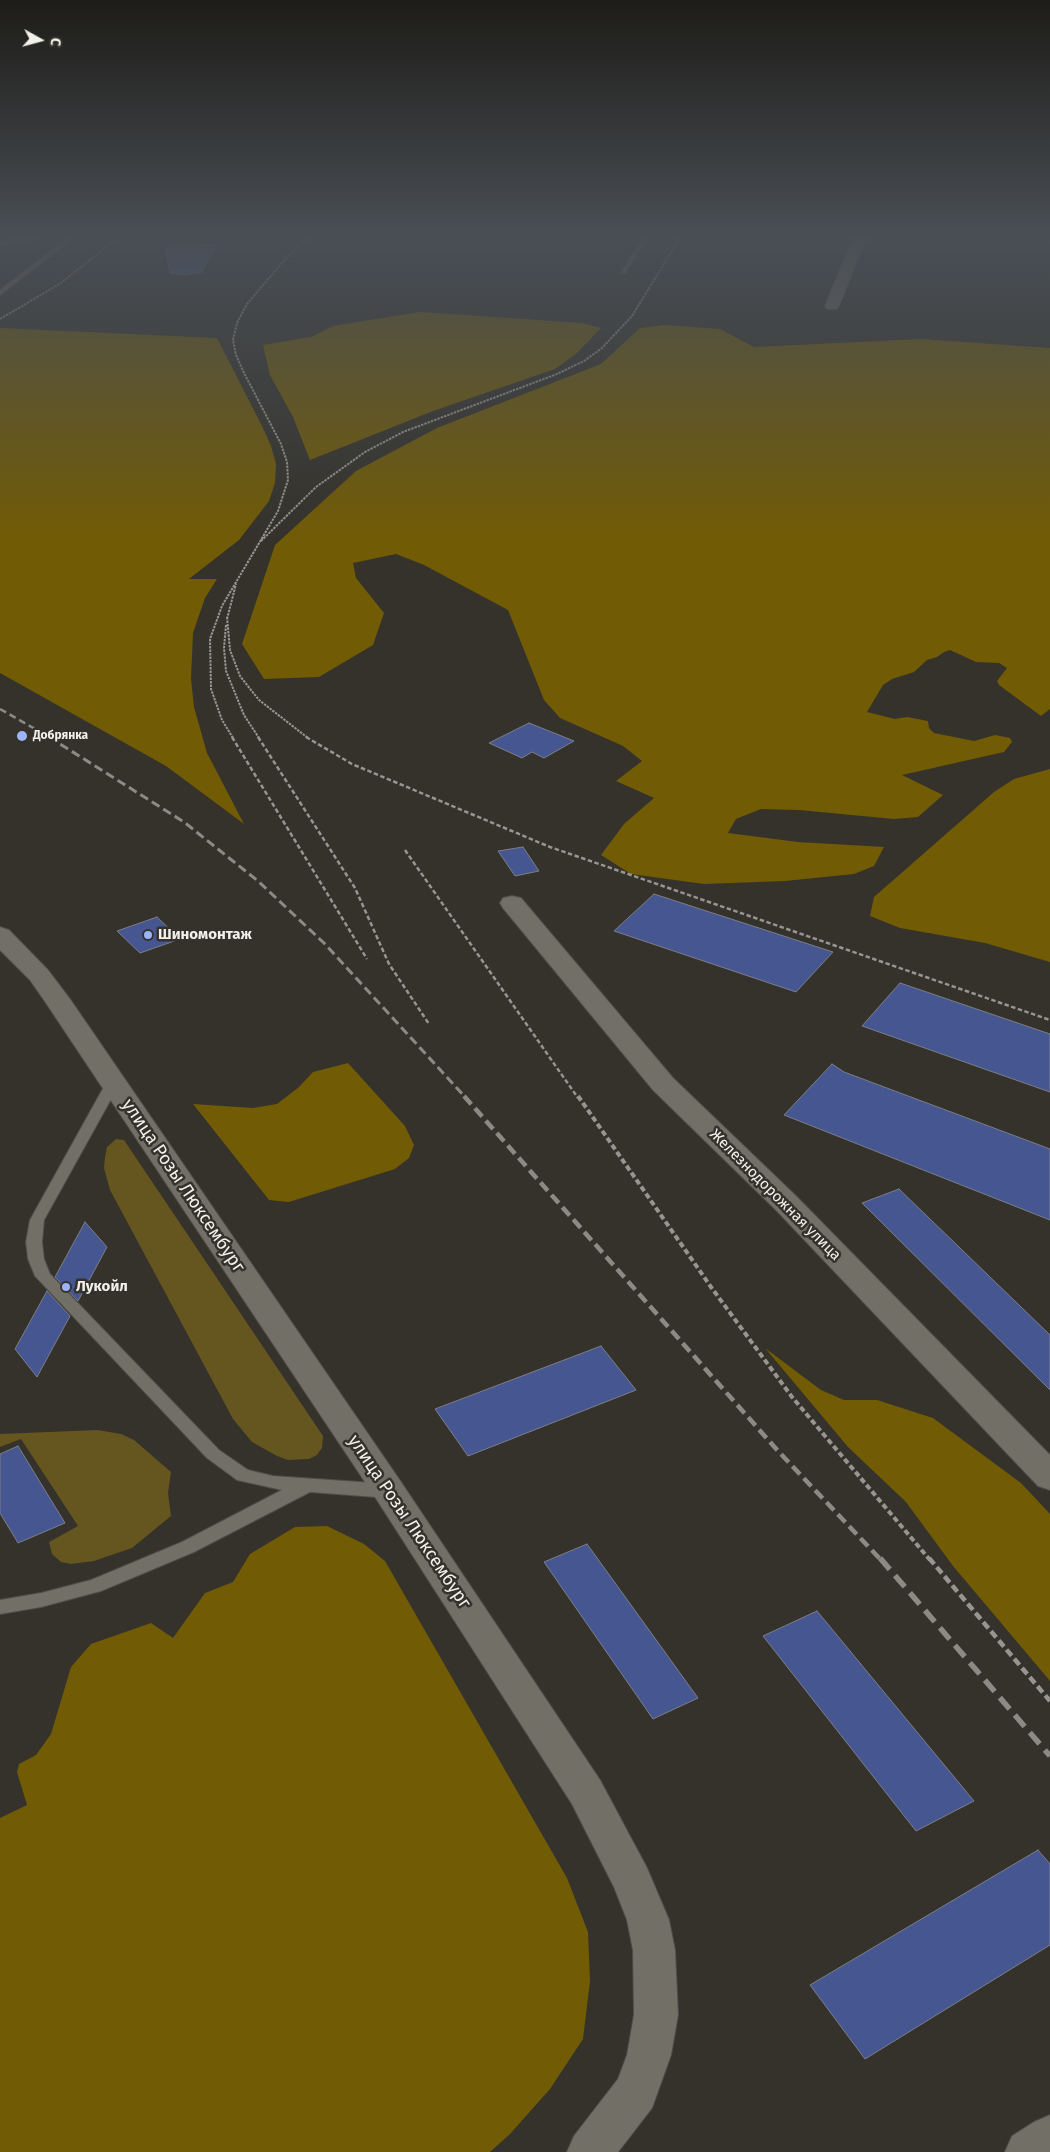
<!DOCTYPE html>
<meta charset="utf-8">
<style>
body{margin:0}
#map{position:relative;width:1050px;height:2152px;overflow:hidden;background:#34322b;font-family:"Fira Sans",sans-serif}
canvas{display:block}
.north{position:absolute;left:15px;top:15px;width:50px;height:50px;-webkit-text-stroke:4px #34322b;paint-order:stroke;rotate:97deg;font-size:14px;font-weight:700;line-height:20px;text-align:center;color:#f1f0eb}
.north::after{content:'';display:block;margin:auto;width:18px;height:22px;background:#f1f0eb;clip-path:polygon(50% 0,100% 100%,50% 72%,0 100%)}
</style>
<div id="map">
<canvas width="1050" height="2152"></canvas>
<div class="north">С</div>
</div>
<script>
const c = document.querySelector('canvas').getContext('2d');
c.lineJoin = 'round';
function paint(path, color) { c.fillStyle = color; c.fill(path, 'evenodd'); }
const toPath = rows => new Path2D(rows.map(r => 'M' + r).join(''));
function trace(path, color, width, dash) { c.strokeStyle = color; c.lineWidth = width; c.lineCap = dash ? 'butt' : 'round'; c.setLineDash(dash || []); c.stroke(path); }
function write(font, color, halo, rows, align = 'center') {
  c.font = font + ' "Fira Sans",sans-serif'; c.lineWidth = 5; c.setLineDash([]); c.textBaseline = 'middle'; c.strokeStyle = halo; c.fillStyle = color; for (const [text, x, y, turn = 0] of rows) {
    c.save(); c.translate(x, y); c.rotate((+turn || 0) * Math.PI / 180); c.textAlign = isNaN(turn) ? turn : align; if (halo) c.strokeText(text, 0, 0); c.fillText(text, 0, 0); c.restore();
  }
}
paint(toPath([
 [116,1139,124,1140,323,1436,322,1448,317,1455,309,1459,288,1460,277,1456,252,1442,233,1419,110,1190,104,1168,105,1157,107,1147],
 [98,1430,121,1434,134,1440,171,1472,168,1493,171,1516,132,1548,94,1561,71,1564,61,1562,52,1554,49,1542,78,1526,21,1439,0,1447,0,1434]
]), '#65551f');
paint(toPath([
 [420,312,582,323,601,328,576,354,555,369,433,411,310,460,293,417,270,375,263,345,311,337,333,326],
 [665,325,720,329,754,347,921,339,1050,348,1050,709,1041,716,999,685,997,681,1007,668,999,663,976,662,950,650,944,652,937,657,927,660,914,672,892,679,883,685,867,712,895,719,907,717,928,721,929,728,934,733,974,741,995,735,1010,738,1012,742,1004,752,902,775,943,795,918,817,894,819,799,810,761,809,736,819,728,833,798,842,884,847,874,866,854,874,785,881,704,884,631,874,601,855,624,824,654,798,616,781,642,761,623,746,560,718,544,700,508,610,424,565,396,554,353,563,356,578,384,613,373,645,319,677,264,679,242,644,275,545,356,471,437,428,601,364,640,328],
 [0,328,217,338,262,426,271,446,276,464,275,483,269,501,239,540,189,579,217,579,205,598,193,633,191,679,194,707,207,753,244,824,166,766,0,673],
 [1050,769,1050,962,985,943,900,928,870,916,874,897,994,792,1014,779],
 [348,1063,405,1126,414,1145,409,1158,395,1169,289,1202,269,1200,193,1104,253,1108,277,1104,299,1087,313,1072],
 [765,1348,821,1390,844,1400,877,1400,933,1418,1021,1483,1050,1514,1050,1681,953,1566,906,1502,848,1447],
 [327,1526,364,1544,385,1561,567,1878,588,1932,590,1981,583,2039,550,2089,510,2134,490,2152,0,2152,0,1818,27,1805,17,1772,19,1764,36,1755,51,1734,71,1667,91,1644,151,1623,173,1638,205,1593,233,1582,250,1554,295,1527]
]), '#715b05');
const building = toPath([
 [216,245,202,272,185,275,170,273,165,247,216,245],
 [529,723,574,741,544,758,532,752,522,758,489,743,529,723],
 [523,847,539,871,515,876,498,851,523,847],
 [654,894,833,952,796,992,614,931,654,894],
 [157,917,180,939,140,953,117,931,157,917],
 [900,983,1050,1034,1050,1092,862,1026,900,983],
 [832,1064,844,1072,1050,1149,1050,1220,784,1115,832,1064],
 [899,1189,1050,1335,1050,1390,862,1203,899,1189],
 [85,1222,107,1247,78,1301,55,1277,85,1222],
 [47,1291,70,1316,37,1377,15,1349,47,1291],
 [601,1346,636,1390,468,1456,435,1409,601,1346],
 [18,1446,65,1523,18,1543,0,1513,0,1454,18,1446],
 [587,1544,698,1698,653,1719,544,1562,587,1544],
 [817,1611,974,1801,916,1831,763,1636,817,1611],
 [1038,1850,1050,1864,1050,1945,865,2059,810,1985,1038,1850]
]);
paint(building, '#465691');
trace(building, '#7c7f88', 1);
const service = toPath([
 [21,239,37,239,0,246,0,242,21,239],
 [66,239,73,239,0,295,0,290,66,239],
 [642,239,648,239,625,273,621,273,642,239],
 [113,1079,120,1083,44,1220,42,1242,44,1259,50,1274,219,1450,248,1470,273,1476,389,1484,395,1486,398,1491,395,1496,389,1498,310,1492,194,1552,101,1591,41,1607,0,1614,0,1600,41,1593,91,1580,182,1542,282,1490,237,1480,207,1458,35,1276,28,1259,26,1242,30,1220,106,1083,113,1079]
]);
const minor = toPath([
 [852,239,866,239,839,306,837,309,827,309,825,306,852,239],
 [512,896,521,898,673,1078,796,1196,1050,1455,1050,1490,1038,1486,776,1210,653,1090,503,908,500,903,503,898,512,896]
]);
const tertiary = toPath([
 [0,927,9,930,48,970,70,999,401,1482,600,1780,647,1868,669,1920,675,1950,678,2015,671,2055,652,2108,618,2152,567,2152,574,2136,618,2079,627,2055,634,2015,633,1950,627,1920,614,1887,572,1804,377,1500,46,1003,30,980,0,950,0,927],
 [1050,2115,1050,2152,1005,2152,1012,2136,1034,2122,1050,2115]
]);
trace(service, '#4f4d47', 2);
trace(minor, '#4f4d47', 2);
trace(tertiary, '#4f4d47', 2);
trace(toPath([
 [0,319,61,283,116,239],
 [261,541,316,487,365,452,403,432,557,374,584,361,602,348,632,316,679,239],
 [227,617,230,650,240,676,259,700,308,738],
 [227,619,236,584],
 [226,625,224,648,226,671,244,715,259,738],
 [233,738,222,720,211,689,210,639,222,606,278,511,288,480,287,462,281,444,244,373,236,355,233,340,237,323,247,304,287,257,307,239]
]), '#97958f', 2, [2.5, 1]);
trace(toPath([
 [232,737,367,959],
 [258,737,355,888,389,964,429,1024],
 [306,737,352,764,550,847,1050,1020],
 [405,850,578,1098]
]), '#97958f', 2.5, [4.5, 2.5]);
trace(toPath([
 [578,1096,711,1287,792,1397,930,1560]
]), '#97958f', 4, [5.5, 3]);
trace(toPath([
 [929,1558,1050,1701]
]), '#97958f', 4.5, [8, 4]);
paint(service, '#726f67');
paint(minor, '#726f67');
paint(tertiary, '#726f67');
trace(toPath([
 [0,709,51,738]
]), '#8c8a84', 2.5, [7, 4]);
trace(toPath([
 [49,737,184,822,258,881,324,943,466,1098]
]), '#8c8a84', 3, [9, 4.5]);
trace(toPath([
 [464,1096,778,1451,881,1560]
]), '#8c8a84', 4.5, [11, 5.5]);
trace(toPath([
 [880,1558,1050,1756]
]), '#8c8a84', 5.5, [15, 8]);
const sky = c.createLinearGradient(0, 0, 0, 540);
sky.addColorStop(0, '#1d1c18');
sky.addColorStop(0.44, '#4a4f55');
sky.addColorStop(1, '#4a4f5500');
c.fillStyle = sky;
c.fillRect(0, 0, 1050, 540);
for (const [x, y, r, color] of [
 [22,736,6,"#9db4fd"],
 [148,935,5,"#9db4fd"],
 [66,1287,5,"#9db4fd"]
]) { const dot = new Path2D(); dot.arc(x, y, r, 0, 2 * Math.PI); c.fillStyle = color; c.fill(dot); trace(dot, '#34322b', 2); }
write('bold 12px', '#f1f0eb', '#34322b', [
 ["Добрянка",33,736]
], 'left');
write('bold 15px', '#f1f0eb', '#34322b', [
 ["Шинoмонтаж",158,935],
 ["Лукойл",76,1287]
], 'left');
write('15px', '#f1f0eb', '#34322b', [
 ["Железнодорожная улица",775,1195,45]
]);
write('18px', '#f1f0eb', '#34322b', [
 ["улица Розы Люксембург",183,1186,56],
 ["улица Розы Люксембург",409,1522,56]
]);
</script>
